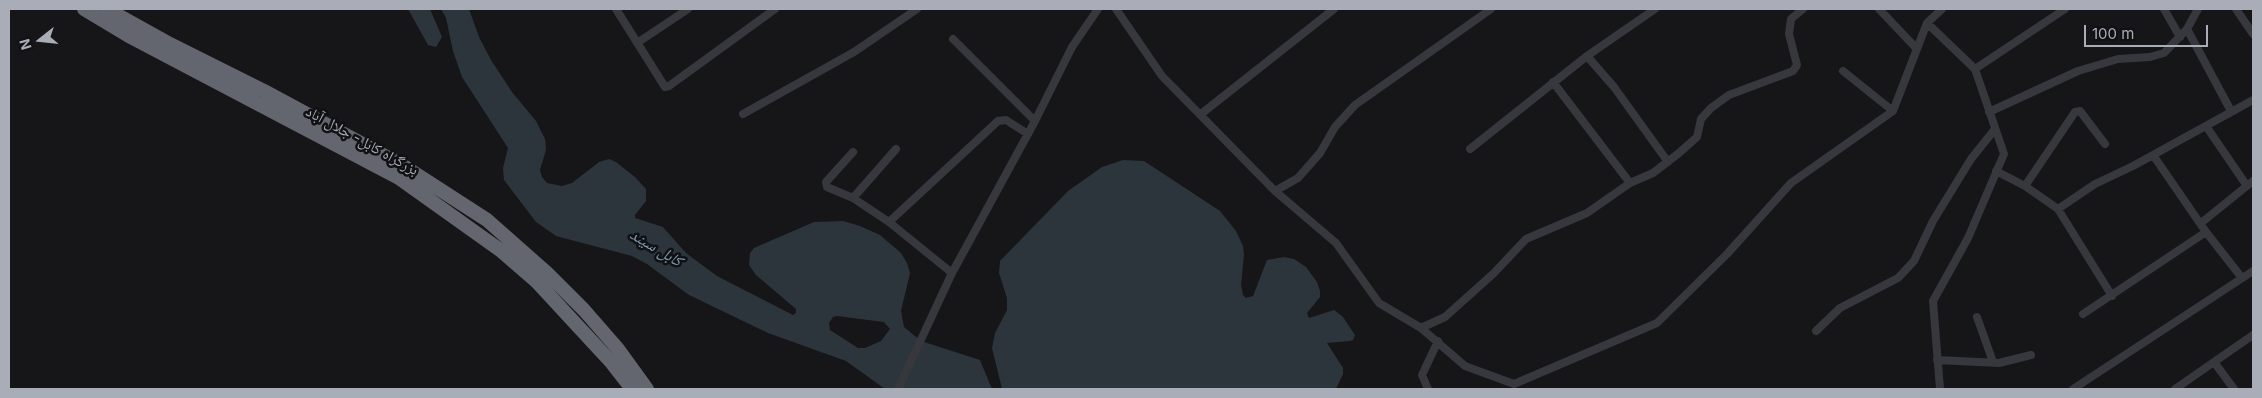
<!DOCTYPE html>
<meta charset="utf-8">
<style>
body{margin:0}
#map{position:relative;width:2262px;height:398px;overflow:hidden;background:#161618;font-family:Inter,sans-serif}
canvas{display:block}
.frame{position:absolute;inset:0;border:10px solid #a8adb8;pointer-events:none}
.north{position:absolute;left:15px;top:15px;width:50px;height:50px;-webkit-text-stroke:4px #111113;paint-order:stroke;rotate:254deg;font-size:14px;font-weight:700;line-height:20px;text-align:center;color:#a8adb8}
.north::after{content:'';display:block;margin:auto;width:18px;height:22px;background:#a8adb8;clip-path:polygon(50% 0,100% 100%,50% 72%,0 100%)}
.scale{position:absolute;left:2084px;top:25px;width:124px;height:22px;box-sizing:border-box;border:2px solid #a8adb8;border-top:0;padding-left:6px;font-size:15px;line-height:18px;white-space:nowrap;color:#a8adb8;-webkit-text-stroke:4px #111113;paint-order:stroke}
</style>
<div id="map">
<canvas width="2262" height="398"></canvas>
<div class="frame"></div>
<div class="north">N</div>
<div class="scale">100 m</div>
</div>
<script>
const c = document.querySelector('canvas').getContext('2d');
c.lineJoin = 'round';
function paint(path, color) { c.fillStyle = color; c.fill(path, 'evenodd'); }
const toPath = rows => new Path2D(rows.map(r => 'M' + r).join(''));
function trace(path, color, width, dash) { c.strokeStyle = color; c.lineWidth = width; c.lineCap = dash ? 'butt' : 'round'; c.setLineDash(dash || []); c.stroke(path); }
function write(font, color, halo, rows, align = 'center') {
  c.font = font + ' Inter,"Noto Naskh Arabic",sans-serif'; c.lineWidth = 5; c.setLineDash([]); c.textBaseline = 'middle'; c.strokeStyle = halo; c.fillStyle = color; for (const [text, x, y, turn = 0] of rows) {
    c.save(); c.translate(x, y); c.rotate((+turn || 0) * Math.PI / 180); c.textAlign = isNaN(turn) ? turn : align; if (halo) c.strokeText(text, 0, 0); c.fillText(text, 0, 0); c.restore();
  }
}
paint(toPath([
 [408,9,430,9,442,37,436,47,428,45],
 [441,9,469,9,479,37,491,60,512,92,536,121,545,139,546,150,540,170,542,177,547,183,562,186,572,183,599,162,609,159,616,162,635,177,646,189,646,201,635,215,635,218,663,227,686,253,717,276,793,315,796,313,796,309,756,275,749,265,750,253,754,248,814,222,843,221,860,226,880,235,901,253,907,263,910,273,901,311,904,327,921,341,980,360,992,389,885,389,846,361,768,333,689,295,647,264,632,256,556,236,536,222,504,180,503,168,508,148,462,77,453,51,446,18],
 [837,316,884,322,890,329,881,341,865,348,858,348,830,330,829,323,833,317],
 [1123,160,1144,161,1220,211,1236,231,1243,246,1244,255,1241,285,1243,295,1246,298,1253,296,1267,260,1284,257,1294,259,1306,267,1317,282,1320,291,1320,297,1307,313,1309,318,1334,310,1343,317,1355,335,1353,340,1350,341,1327,343,1343,368,1343,374,1336,389,1002,389,992,348,995,333,1007,310,1007,298,999,273,1000,261,1068,191,1102,167]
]), '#2c353c');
trace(toPath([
 [616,9,665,87,669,86,775,9],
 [1116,9,1162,76,1275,191,1336,243,1379,303,1421,328,1465,366,1514,384,1657,323,1727,254,1791,183,1893,111,1927,23,1942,9],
 [1879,9,1917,49],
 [2164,9,2180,37],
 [2236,9,2253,34],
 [1927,23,1975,69,2004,154,1968,238,1933,301,1940,389],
 [2187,29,2231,111],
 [953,39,1035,121],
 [637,43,688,9],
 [1587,56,1614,87,1668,162],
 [1975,69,2065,9],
 [1843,71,1893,111],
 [1553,82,1630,183],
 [1989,112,2078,71,2118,59,2150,57,2164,53,2187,29,2198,9],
 [743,114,854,52,917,9],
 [1201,114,1334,9],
 [2206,126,2247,186],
 [1470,149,1587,56,1655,9],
 [853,152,826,182,827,187,853,198,889,222,952,273],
 [2153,155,2206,232,2242,278],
 [1996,171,2025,186,2058,209,2112,296],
 [2025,186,2075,112,2080,111,2105,144],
 [1275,191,1298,178,1320,153,1335,127,1355,105,1491,9],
 [853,198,896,149],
 [2058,209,2095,184,2133,166,2253,100],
 [889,222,998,121,1006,120,1028,134],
 [2201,223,2253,181],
 [2083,314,2206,232],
 [1977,317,1993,362],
 [1421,328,1445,317,1494,273,1526,239,1587,213,1630,183,1653,173,1679,153,1697,137,1701,119,1711,108,1729,95,1793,71,1797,65,1789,34,1791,19,1803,9],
 [1816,331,1840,308,1898,278,1914,261,1933,221,1971,159,1995,129],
 [1937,360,1999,363,2031,355],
 [2214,362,2234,389],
 [898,389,952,273,1035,121,1072,47,1098,9],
 [1428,389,1422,375,1438,341],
 [2073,389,2253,271],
 [2175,389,2253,335]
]), '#37383d', 8);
trace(toPath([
 [84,9,129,36,399,178,500,250,537,282,611,362,632,389],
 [107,9,170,44,264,91,405,167,487,220,547,273,584,310,618,349,647,389]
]), '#63666e', 14);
write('15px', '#a8adb8', '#111113', [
 ["بزرگراه کابل- جلال آباد",362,141,29]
]);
write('italic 16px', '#7f9bb3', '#111113', [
 ["کابل سيند",656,248,31]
]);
</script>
